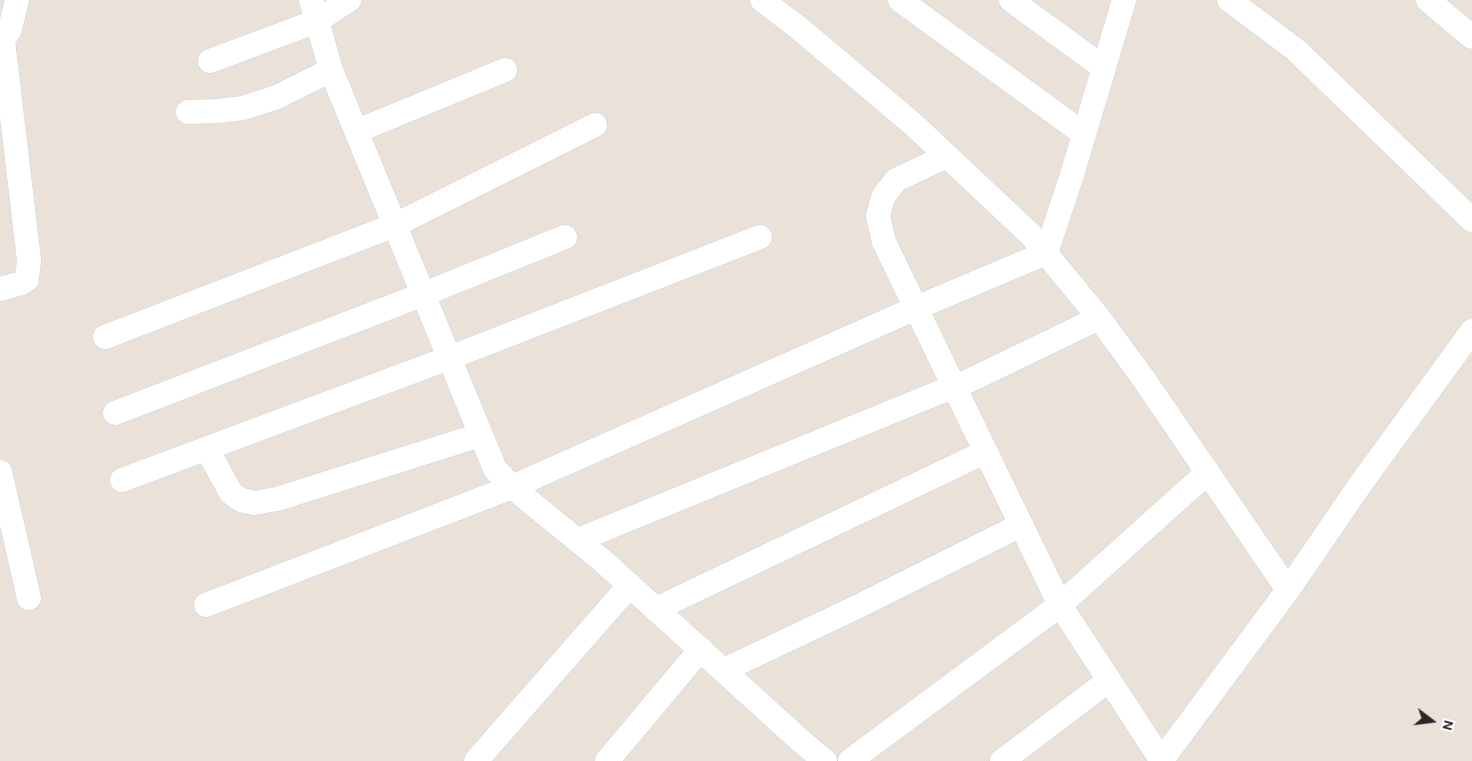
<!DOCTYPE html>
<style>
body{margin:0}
#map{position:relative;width:1472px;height:761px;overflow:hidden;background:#eae1d9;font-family:Overpass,sans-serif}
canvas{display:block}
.north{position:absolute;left:1407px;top:696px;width:50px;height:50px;-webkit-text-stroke:4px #fff;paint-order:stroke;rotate:105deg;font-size:14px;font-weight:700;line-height:20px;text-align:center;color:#282828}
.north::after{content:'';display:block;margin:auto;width:18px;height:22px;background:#282828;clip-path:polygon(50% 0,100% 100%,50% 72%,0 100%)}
</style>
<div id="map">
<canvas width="1472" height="761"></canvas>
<div class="north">N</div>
</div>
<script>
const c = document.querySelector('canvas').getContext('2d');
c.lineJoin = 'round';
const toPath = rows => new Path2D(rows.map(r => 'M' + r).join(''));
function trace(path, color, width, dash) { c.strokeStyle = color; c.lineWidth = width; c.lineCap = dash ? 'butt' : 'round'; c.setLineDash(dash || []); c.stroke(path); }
const minor = toPath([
 [311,0,331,70,495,469,512,487,604,562,802,742,825,761],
 [762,0,800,29,914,125,1031,235,1099,318,1143,378,1288,590,1362,482,1472,331],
 [900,0,1084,134],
 [1011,0,1104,68],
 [1229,0,1296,50,1472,220],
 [1428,0,1472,37],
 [0,43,3,41,10,29,17,0],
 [210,61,317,21,349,0],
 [188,112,218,111,243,108,277,97,331,70],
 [357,131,505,70],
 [947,156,896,180,883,197,878,216,884,242,1060,605,1162,761],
 [0,289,22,283,27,279,29,260,3,41],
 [105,337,395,225,595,125],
 [115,413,424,294,565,237],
 [207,449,231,493,241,500,254,503,277,499,480,435],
 [0,472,29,598],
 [122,480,449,358,760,237],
 [578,540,940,392,954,388,1099,318],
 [206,605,512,487,916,308,1046,253,1072,175,1124,0],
 [656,609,985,452],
 [724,670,861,605,1021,525],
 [476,761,630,585],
 [607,761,701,649],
 [850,761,1060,605,1208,472],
 [1002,761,1108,681],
 [1161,761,1288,590]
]);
trace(minor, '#cfd4e0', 25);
trace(minor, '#fff', 24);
</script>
